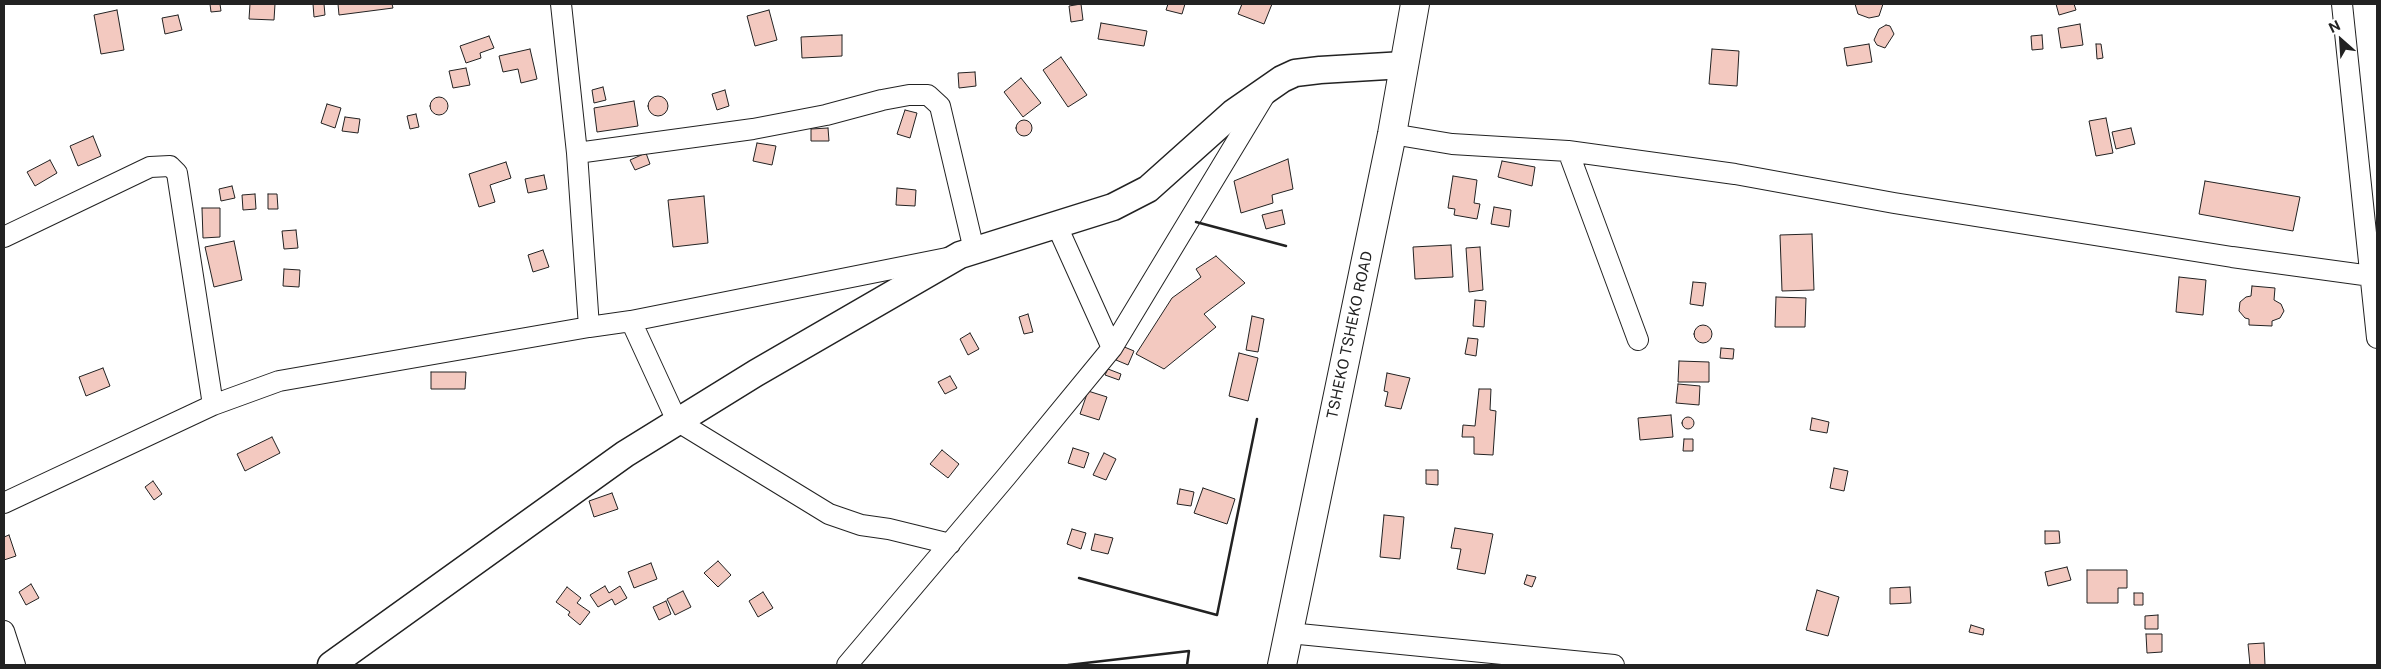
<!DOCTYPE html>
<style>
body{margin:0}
#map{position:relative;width:2381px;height:669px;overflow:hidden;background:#fff;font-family:"Public Sans",sans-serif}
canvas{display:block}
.frame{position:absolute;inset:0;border:5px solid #222;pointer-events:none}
.north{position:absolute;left:2316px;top:15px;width:50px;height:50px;-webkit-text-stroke:4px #fff;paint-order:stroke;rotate:334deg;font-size:14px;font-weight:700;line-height:20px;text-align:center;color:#222}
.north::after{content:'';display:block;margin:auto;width:18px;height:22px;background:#222;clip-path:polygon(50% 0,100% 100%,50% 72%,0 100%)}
</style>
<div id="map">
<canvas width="2381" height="669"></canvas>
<div class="frame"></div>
<div class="north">N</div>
</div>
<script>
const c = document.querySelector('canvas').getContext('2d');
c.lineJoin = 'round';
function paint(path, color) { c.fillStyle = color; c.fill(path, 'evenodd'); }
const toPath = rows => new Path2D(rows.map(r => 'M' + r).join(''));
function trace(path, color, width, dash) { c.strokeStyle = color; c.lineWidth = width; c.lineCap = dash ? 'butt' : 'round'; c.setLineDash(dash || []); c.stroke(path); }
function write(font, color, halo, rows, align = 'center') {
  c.font = font + ' "Public Sans",sans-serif'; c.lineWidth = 4; c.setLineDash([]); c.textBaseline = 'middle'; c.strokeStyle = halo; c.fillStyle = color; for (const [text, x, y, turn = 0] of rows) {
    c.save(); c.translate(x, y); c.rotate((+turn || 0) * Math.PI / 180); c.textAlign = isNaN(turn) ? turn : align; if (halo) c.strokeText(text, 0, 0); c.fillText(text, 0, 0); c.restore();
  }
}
const building = toPath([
 [210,4,220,4,221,11,211,12,210,4],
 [250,4,275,4,274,20,249,19,250,4],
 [313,4,324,4,325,15,314,17,313,4],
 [338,4,392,4,393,8,339,15,338,4],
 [1081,4,1083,20,1071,22,1069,6,1081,4],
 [1168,4,1185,4,1182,14,1166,10,1168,4],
 [1242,4,1272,4,1264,24,1238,14,1242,4],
 [1855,4,1883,4,1879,16,1869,18,1858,14,1855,4],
 [2056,4,2074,4,2076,10,2059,15,2056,4],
 [117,10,124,50,101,54,94,15,117,10],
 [769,10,777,40,755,46,747,16,769,10],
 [178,15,182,30,165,34,162,18,178,15],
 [1101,23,1147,31,1144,46,1098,39,1101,23],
 [2080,24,2083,45,2061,48,2058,28,2080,24],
 [1886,25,1890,26,1894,34,1885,48,1877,45,1874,40,1879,29,1886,25],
 [842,35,842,56,802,58,801,37,842,35],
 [2042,35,2043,49,2032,50,2031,36,2042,35],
 [489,36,494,48,480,53,481,58,466,63,460,46,489,36],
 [1869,44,1872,62,1847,66,1844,48,1869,44],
 [2096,44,2101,44,2103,58,2097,59,2096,44],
 [530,49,537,79,521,83,518,69,503,72,499,56,530,49],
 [1712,49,1739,51,1737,86,1709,84,1712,49],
 [1061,57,1087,95,1068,107,1043,70,1061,57],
 [466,68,470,85,453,88,449,71,466,68],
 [975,72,976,86,959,88,958,73,975,72],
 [1021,78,1041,103,1023,117,1004,92,1021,78],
 [603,87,606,100,594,103,592,90,603,87],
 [725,90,729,106,717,110,712,94,725,90],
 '648 106a10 10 0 1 1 20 0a10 10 0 1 1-20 0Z',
 '430 106a9 9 0 1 1 18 0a9 9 0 1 1-18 0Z',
 [634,101,638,126,597,132,594,108,634,101],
 [327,104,341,108,335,128,321,123,327,104],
 [905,110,917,113,910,138,897,134,905,110],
 [416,114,419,127,410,129,407,116,416,114],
 [345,117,360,119,358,133,342,131,345,117],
 [2106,118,2113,153,2096,156,2089,121,2106,118],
 '1016 128a8 8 0 1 1 16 0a8 8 0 1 1-16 0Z',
 [828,128,829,141,811,141,811,129,828,128],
 [2131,128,2135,144,2116,149,2112,132,2131,128],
 [93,136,101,156,78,166,70,146,93,136],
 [757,143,776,146,772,165,753,161,757,143],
 [646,153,650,164,635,170,630,160,646,153],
 [1288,159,1293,189,1272,195,1273,203,1241,213,1234,181,1288,159],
 [50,160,57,173,35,186,27,172,50,160],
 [1502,161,1535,167,1532,186,1498,177,1502,161],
 [506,162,511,178,490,185,495,202,479,207,469,174,506,162],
 [544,175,547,189,528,193,525,179,544,175],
 [1453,176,1477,180,1474,203,1480,204,1477,219,1454,215,1455,209,1448,208,1453,176],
 [2205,181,2300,197,2293,231,2199,214,2205,181],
 [232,186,235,198,221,201,219,189,232,186],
 [897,188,916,190,915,206,896,205,897,188],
 [255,194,256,209,243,210,242,195,255,194],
 [268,194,277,194,278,209,268,209,268,194],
 [704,196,708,243,673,247,668,200,704,196],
 [1494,207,1511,210,1509,227,1491,224,1494,207],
 [202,208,220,208,220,237,203,238,202,208],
 [1282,210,1285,224,1266,229,1262,215,1282,210],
 [296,230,298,248,284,249,282,231,296,230],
 [1812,234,1814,290,1782,291,1780,235,1812,234],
 [234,241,242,280,214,287,205,247,234,241],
 [1451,245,1453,277,1415,279,1413,247,1451,245],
 [1480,247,1483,290,1469,292,1466,248,1480,247],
 [543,250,549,267,533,272,528,255,543,250],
 [1216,256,1245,283,1204,314,1216,327,1164,369,1136,354,1172,298,1201,277,1196,269,1216,256],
 [284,269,300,270,299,287,283,286,284,269],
 [2179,277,2206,280,2203,315,2176,312,2179,277],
 [1693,282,1706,283,1703,306,1690,304,1693,282],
 [2252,286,2275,288,2274,300,2281,304,2284,311,2280,318,2272,321,2272,326,2249,325,2249,319,2245,318,2239,311,2240,302,2246,297,2251,296,2252,286],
 [1776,297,1806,298,1805,327,1775,327,1776,297],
 [1475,300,1486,301,1484,327,1473,326,1475,300],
 [1028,314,1033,332,1024,334,1019,317,1028,314],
 [1252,316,1264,319,1258,352,1246,350,1252,316],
 '1694 334a9 9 0 1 1 18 0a9 9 0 1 1-18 0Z',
 [970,333,979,349,968,355,960,339,970,333],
 [1468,338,1478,339,1476,356,1465,354,1468,338],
 [1122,346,1134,351,1128,365,1116,360,1122,346],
 [1721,348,1734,349,1733,359,1720,358,1721,348],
 [1239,353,1258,358,1248,401,1229,396,1239,353],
 [1679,361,1709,362,1709,382,1678,382,1679,361],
 [103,368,110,386,86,396,79,377,103,368],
 [1108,369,1121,374,1119,380,1105,375,1108,369],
 [431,372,466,372,465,389,431,389,431,372],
 [1387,373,1410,378,1401,409,1385,406,1388,392,1384,391,1387,373],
 [950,376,957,388,945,394,938,382,950,376],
 [1678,384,1700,386,1699,405,1676,403,1678,384],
 [1479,389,1491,389,1490,410,1496,411,1493,455,1474,454,1474,437,1462,437,1463,425,1475,426,1479,389],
 [1088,391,1107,397,1099,420,1080,414,1088,391],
 [1671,415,1673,437,1640,440,1638,418,1671,415],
 '1682 423a6 6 0 1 1 12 0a6 6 0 1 1-12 0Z',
 [1812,418,1829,422,1827,433,1810,430,1812,418],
 [272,437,280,453,245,471,237,454,272,437],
 [1684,439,1693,439,1693,451,1683,451,1684,439],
 [1073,448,1089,453,1084,468,1068,463,1073,448],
 [942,450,959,464,948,478,930,464,942,450],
 [1104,453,1116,459,1106,480,1093,475,1104,453],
 [1834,468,1848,471,1844,491,1830,488,1834,468],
 [1426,470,1438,470,1438,485,1426,484,1426,470],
 [153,481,162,494,154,500,145,487,153,481],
 [1203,488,1235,499,1227,524,1194,513,1203,488],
 [1180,489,1194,492,1191,506,1177,504,1180,489],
 [612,493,618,509,594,517,589,501,612,493],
 [1384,515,1404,517,1400,559,1380,557,1384,515],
 [1455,528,1493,534,1485,574,1457,569,1461,549,1451,548,1455,528],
 [1072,529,1086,533,1081,549,1067,544,1072,529],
 [2045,531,2059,531,2060,543,2045,544,2045,531],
 [1095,534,1113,538,1108,554,1091,550,1095,534],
 [9,535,16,556,4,560,4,537,9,535],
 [718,561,731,575,718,587,704,573,718,561],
 [651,563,657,579,634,588,628,572,651,563],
 [2067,567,2071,580,2048,586,2045,572,2067,567],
 [2087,570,2127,570,2127,588,2118,588,2118,603,2087,603,2087,570],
 [1527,575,1536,577,1532,587,1524,584,1527,575],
 [31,584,39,598,26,605,19,592,31,584],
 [605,586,609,593,620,586,627,598,615,605,612,599,598,607,590,595,605,586],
 [567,587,581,598,577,603,590,612,580,625,568,615,570,612,556,602,567,587],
 [1910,587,1911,603,1890,604,1890,588,1910,587],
 [1817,590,1839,597,1828,636,1806,630,1817,590],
 [683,591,691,607,675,615,667,599,683,591],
 [763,592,773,608,758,617,749,601,763,592],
 [2134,593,2143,593,2143,605,2134,605,2134,593],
 [666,601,671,614,659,620,653,607,666,601],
 [2158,615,2158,629,2145,629,2145,616,2158,615],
 [1971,625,1984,629,1983,635,1969,632,1971,625],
 [2146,634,2162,634,2162,652,2147,653,2146,634],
 [2264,643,2265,665,2250,665,2248,644,2264,643]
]);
paint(building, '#f3c9c0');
trace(building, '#222', 1);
const minor = toPath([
 [561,4,577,153,589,327],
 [2342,4,2377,338],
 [1392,134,1452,144,1568,151,1735,174,1894,203,2232,257,2371,276],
 [1568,151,1638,340],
 [577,153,753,129,826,115,882,100,909,95,928,95,940,106,974,250],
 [1057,226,1112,348],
 [4,237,150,167,170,166,177,173,213,405],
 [631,321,677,421,829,514,861,525,889,529,950,544],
 [4,503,213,405,279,381,589,327,631,321,947,258],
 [4,631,15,665],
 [1289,633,1614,665],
 [847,665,1006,477,1112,348,1266,93]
]);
const tertiary = toPath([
 [331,665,625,454,756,373,960,255,1113,207,1148,189,1233,113,1282,79,1295,73,1320,70,1404,65]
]);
const trunk = toPath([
 [1282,665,1392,134,1415,4]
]);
trace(minor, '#222', 22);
trace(tertiary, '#222', 29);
trace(trunk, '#222', 30);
trace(minor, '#fff', 20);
trace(tertiary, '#fff', 26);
trace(trunk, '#fff', 28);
trace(toPath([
 [1196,222,1286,246],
 [1079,578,1217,615,1257,419],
 [1068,665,1189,651,1187,665]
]), '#222', 2.5);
write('15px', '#222', '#fff', [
 ["TSHEKO TSHEKO ROAD",1350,335,-78]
]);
</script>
